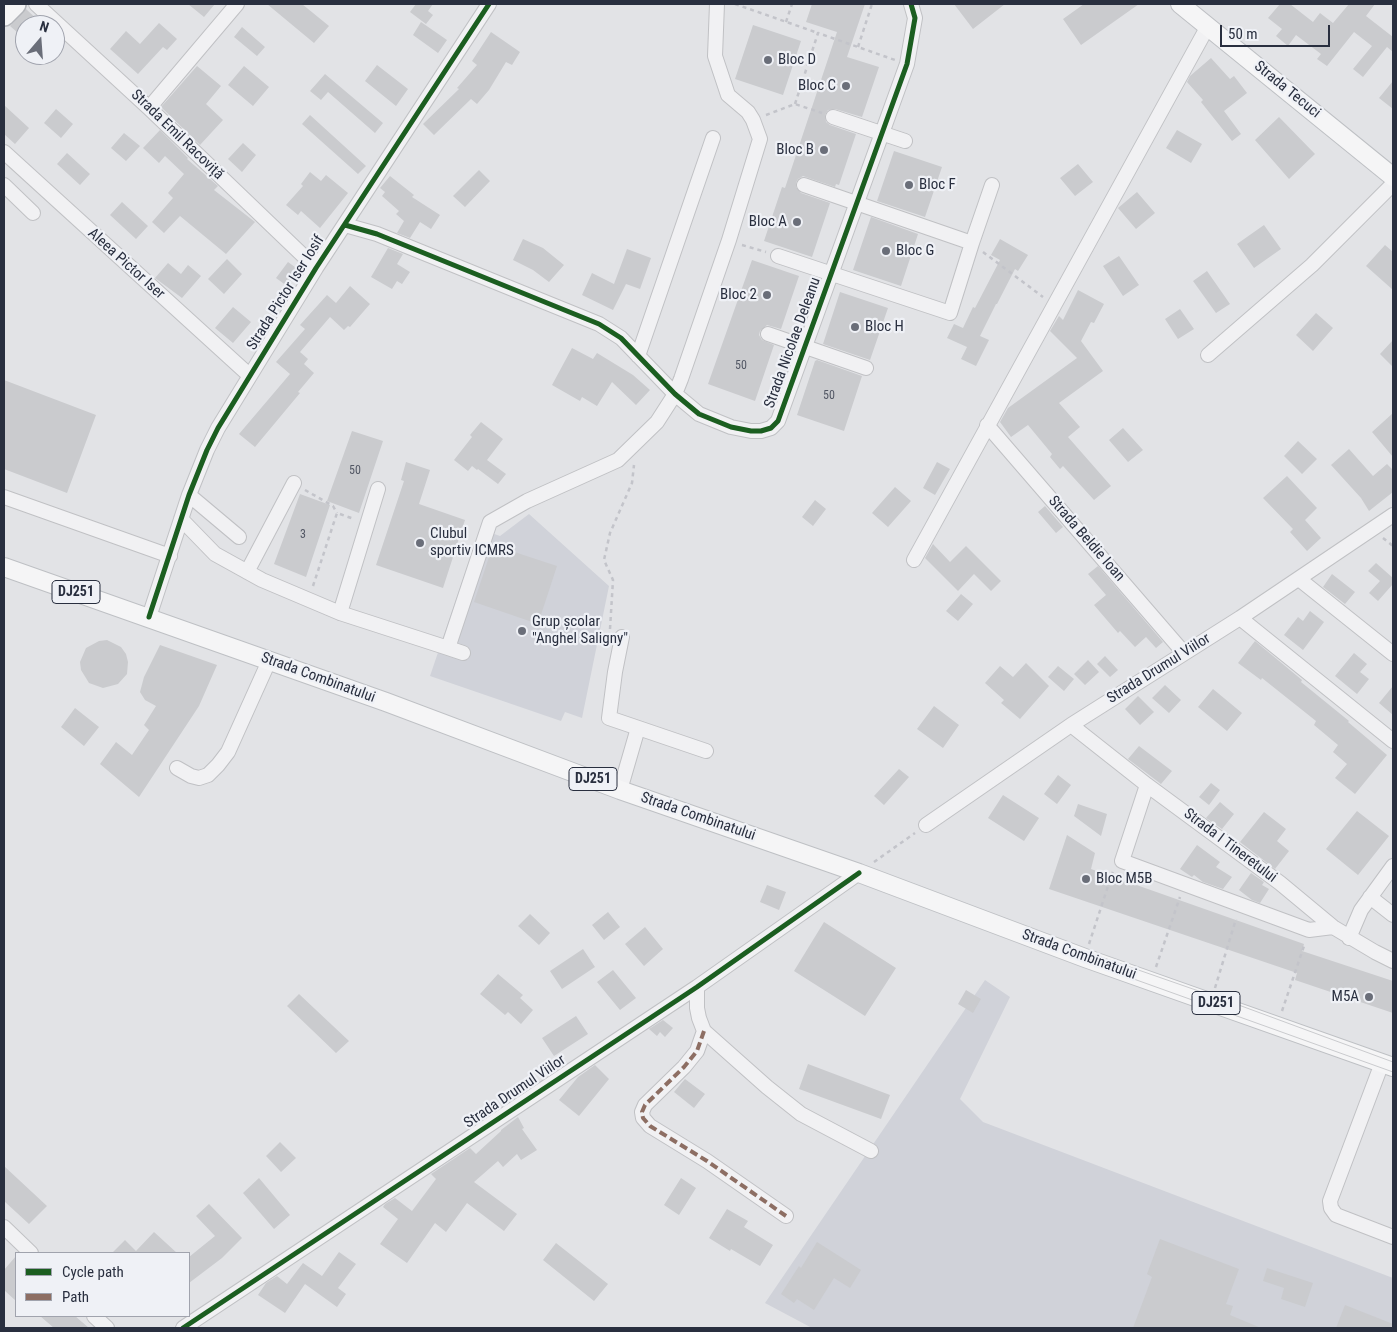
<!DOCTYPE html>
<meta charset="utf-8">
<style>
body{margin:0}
#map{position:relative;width:1397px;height:1332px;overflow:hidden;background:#e2e3e6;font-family:"Roboto Condensed",sans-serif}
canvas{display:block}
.frame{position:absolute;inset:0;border:5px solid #292f3f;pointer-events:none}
.legend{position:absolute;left:15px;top:1252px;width:175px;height:65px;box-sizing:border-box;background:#eff1f6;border:1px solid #a0a3ad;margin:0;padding:6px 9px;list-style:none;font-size:15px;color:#292f3f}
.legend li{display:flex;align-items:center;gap:10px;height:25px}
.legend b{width:25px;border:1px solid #a0a3ad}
.north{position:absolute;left:15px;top:15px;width:50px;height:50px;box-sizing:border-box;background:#eff1f6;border:1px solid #a0a3ad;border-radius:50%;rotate:18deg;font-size:14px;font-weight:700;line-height:20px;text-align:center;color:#292f3f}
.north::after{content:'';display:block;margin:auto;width:18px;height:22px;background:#6a6e79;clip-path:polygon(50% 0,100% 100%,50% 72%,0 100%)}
.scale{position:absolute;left:1220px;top:25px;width:110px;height:22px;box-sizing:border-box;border:2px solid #292f3f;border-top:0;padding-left:6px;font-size:15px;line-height:18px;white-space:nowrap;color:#292f3f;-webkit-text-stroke:4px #eff1f6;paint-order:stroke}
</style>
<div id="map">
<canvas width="1397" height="1332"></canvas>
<div class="frame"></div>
<ul class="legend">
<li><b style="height:6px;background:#1b5e20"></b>Cycle path</li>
<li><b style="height:6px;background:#8d6e63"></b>Path</li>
</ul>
<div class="north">N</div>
<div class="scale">50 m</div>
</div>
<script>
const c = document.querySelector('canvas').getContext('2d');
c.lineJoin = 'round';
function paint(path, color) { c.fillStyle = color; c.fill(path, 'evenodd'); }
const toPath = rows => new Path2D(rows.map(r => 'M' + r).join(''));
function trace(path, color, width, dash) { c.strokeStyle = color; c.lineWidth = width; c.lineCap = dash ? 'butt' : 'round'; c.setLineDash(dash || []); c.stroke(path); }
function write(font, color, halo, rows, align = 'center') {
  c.font = font + ' "Roboto Condensed",sans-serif'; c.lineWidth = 4.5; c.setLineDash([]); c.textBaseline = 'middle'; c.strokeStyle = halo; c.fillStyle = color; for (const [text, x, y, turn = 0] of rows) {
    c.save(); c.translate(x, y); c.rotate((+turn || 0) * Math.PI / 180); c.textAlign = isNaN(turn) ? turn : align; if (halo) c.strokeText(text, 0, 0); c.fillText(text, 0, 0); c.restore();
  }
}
paint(toPath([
 [529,514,609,586,582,718,565,712,561,721,430,676,480,529,500,536],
 [985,980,1010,997,960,1099,983,1122,1393,1278,1393,1328,812,1328,765,1303]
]), '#d0d2d9');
paint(toPath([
 [188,4,215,4,204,17],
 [267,4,302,4,329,26,314,43],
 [416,4,433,4,428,11,433,15,426,24,410,12],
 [812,4,865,4,847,57,879,67,862,117,835,109,828,110,825,115,826,122,830,125,856,134,839,185,836,184,835,187,803,176,798,179,796,183,796,187,801,193,830,203,812,257,764,241,782,187,785,188,837,32,806,22],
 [954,4,1005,4,973,29],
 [1084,4,1139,4,1081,45,1063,19],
 [1280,4,1290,4,1313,22,1320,13,1333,23,1349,4,1375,4,1366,16,1393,37,1393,52,1387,47,1363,77,1353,69,1372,46,1354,32,1327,66,1317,59,1321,54,1296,35,1288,46,1276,36,1282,29,1268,18],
 [26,9,43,25,25,25,25,39,10,26],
 [421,22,447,40,438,53,413,35],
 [159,23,177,39,167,50,163,47,138,74,110,49,126,31,140,44],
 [753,25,801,41,783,95,735,79],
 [242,27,265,47,257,56,234,37],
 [491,32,520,52,512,65,506,62,489,90,477,104,471,99,434,135,423,124,459,89,457,88,477,65,472,61],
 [1211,58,1230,79,1234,76,1247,93,1224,111,1241,134,1232,141,1201,102,1203,100,1187,82,1190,76],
 [377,65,408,89,396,106,365,81],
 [197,66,221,86,206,104,223,120,200,145,161,107],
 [244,66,269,87,253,106,228,85],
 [325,74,383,123,375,133,328,92,321,100,310,91],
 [1393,81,1393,109,1379,98],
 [4,105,29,128,15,144,4,134],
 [56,109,73,124,61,138,44,123],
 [310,115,366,166,358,174,302,124],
 [1279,117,1315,154,1289,179,1255,140],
 [160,130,188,158,187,159,218,186,214,190,255,222,226,254,180,216,164,233,152,222,173,198,168,193,184,174,165,156,159,163,143,148],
 [1177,130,1202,144,1191,163,1166,148],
 [124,133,140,146,126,161,111,148],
 [243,143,256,155,242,172,228,159],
 [894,151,942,167,925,217,877,201],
 [67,153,90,174,80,185,57,164],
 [1078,164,1093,182,1075,196,1060,178],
 [479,170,490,181,465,207,453,196],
 [310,172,321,181,326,175,348,193,320,228,301,211,298,215,286,205,303,186,301,184],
 [390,176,414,195,412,197,440,215,431,229,420,222,410,238,397,233,404,221,396,214,399,211,382,196,385,192,380,188],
 [1137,192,1155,213,1136,229,1118,208],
 [122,202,148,226,136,239,110,215],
 [871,217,918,234,901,286,853,270],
 [1264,225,1281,249,1254,268,1237,244],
 [523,239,543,248,564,265,549,282,533,270,513,260],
 [1000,239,1028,255,1018,271,1015,269,997,304,996,304,980,336,989,340,976,366,961,359,967,347,947,338,954,324,963,328,973,307,975,308,1000,260,991,255],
 [1385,245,1393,252,1393,290,1366,266],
 [388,248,403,254,397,264,410,272,402,284,397,281,392,289,371,277],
 [627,249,651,258,640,289,626,284,613,310,582,295,592,273,614,284],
 [1119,256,1139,285,1123,296,1103,266],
 [227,259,242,274,224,294,208,279],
 [752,260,799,276,781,329,767,325,760,331,759,335,762,340,774,345,755,401,708,384],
 [288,262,299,270,287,286,276,278],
 [168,263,181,274,188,265,201,276,182,298,155,278],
 [1207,271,1230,304,1216,313,1193,281],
 [350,286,370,304,350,327,348,326,344,330,330,317,300,352,308,359,304,364,314,373,298,392,300,393,255,447,239,434,290,374,276,362,305,329,300,325,327,295,336,303],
 [1078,290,1104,304,1094,323,1091,322,1081,341,1103,371,1059,403,1080,427,1068,437,1111,486,1094,500,1063,466,1060,469,1050,457,1052,454,1028,425,1011,437,1000,422,1008,408,1077,358,1050,331,1059,316,1063,320],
 [840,292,888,308,870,360,823,344],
 [233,307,251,322,233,343,215,328],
 [1180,309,1194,329,1178,339,1165,319],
 [1316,313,1333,328,1313,351,1296,335],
 [1393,340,1393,367,1380,354],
 [572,348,593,359,597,353,633,375,650,390,636,405,612,382,597,406,582,397,580,401,552,385],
 [817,360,862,376,844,431,797,415,815,361],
 [4,380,96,415,67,493,4,469],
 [1393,413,1393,457,1372,432],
 [481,422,503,439,487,460,506,474,498,484,478,469,477,470,472,466,468,471,454,460,472,437,470,435],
 [1123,428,1143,450,1128,462,1109,440],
 [352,431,383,441,359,513,327,501],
 [1298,441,1317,459,1302,474,1284,456],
 [1349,449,1373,476,1387,464,1393,470,1393,492,1369,511,1361,498,1331,465],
 [406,462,430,470,419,504,465,520,443,588,376,565,404,481,401,480],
 [937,462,950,469,935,495,923,488],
 [1287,476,1317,508,1305,520,1321,538,1307,551,1290,532,1293,529,1263,498],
 [895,487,911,501,888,527,872,513],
 [300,494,330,505,306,577,274,564],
 [815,500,826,509,813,526,802,517],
 [1045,506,1063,527,1056,533,1038,512],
 [933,544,950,562,966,546,1001,581,991,591,974,574,958,591,925,558],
 [493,545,557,566,538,624,474,602],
 [1376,563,1393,578,1393,584,1378,601,1369,593,1380,581,1368,571],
 [1098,566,1163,642,1156,648,1146,637,1135,647,1120,631,1118,633,1094,605,1106,595,1088,574],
 [1332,574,1355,592,1345,604,1323,587],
 [961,594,973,604,958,621,946,611],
 [1310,611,1324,622,1303,650,1284,635,1298,617,1303,621],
 [107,640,121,647,126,654,128,662,127,674,118,684,103,688,89,683,81,670,80,662,86,648,99,641],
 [1255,641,1302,680,1301,682,1349,721,1348,722,1387,755,1355,794,1335,778,1347,764,1333,752,1338,745,1314,725,1316,721,1262,678,1261,680,1238,663],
 [160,645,217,665,199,706,139,797,100,764,116,742,132,755,149,730,144,725,156,706,145,700,140,692,144,677],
 [1354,653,1367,664,1360,672,1369,679,1357,694,1335,676],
 [1105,656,1118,670,1110,677,1097,664],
 [1088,660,1099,672,1085,685,1074,674],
 [1026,663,1049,686,1020,719,1001,703,1004,700,985,683,1000,666,1013,677],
 [1058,666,1074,679,1064,691,1048,677],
 [1165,685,1181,700,1169,713,1152,698],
 [1393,686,1393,715,1379,703],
 [1213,689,1242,713,1227,731,1198,707],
 [1138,696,1154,712,1140,725,1125,709],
 [934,706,959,725,943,748,917,729],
 [75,708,99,727,84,746,61,727],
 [1139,746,1172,771,1161,784,1128,759],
 [899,769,909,777,884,805,874,796],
 [1058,775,1071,785,1057,804,1044,794],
 [1211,783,1220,790,1209,805,1199,797],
 [1003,795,1039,818,1024,841,988,818],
 [1220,802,1234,814,1222,829,1206,818],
 [1078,804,1107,814,1101,836,1074,816],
 [1357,811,1389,836,1358,875,1326,849],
 [1264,812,1286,829,1277,841,1289,851,1275,869,1240,842],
 [1067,835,1095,853,1091,869,1304,944,1302,951,1393,981,1393,1013,1295,980,1297,973,1049,889],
 [1197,845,1220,862,1216,867,1232,877,1223,889,1203,882,1194,875,1192,877,1180,869],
 [1251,873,1264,882,1262,885,1269,889,1260,903,1252,900,1239,890],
 [767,885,786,892,779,910,760,902],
 [608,912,620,927,604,940,592,925],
 [530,914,550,933,539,945,518,926],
 [824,922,896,968,865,1016,794,971],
 [645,927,663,949,644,966,625,944],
 [583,949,595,967,562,989,550,971],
 [613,970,636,998,620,1010,597,982],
 [498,974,523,995,520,998,533,1010,521,1024,508,1012,505,1015,480,994],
 [966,990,981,999,973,1013,958,1004],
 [299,994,349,1041,336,1053,287,1006],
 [576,1016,588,1034,554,1056,542,1038],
 [663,1020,673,1028,665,1037,660,1032,657,1036,649,1029],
 [808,1064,890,1095,881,1119,799,1089],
 [595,1065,609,1079,579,1116,559,1100,578,1077],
 [685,1079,705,1094,694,1108,674,1092],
 [518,1117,524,1128,522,1129,537,1150,521,1160,517,1154,503,1167,498,1161,474,1182,517,1214,504,1231,467,1203,446,1232,435,1223,407,1263,380,1244,398,1219,383,1207,385,1204,395,1198,412,1211,436,1179,431,1174,470,1148,476,1154,501,1131,501,1130],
 [280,1142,296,1158,281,1172,266,1156],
 [4,1166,47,1206,29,1224,4,1201],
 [259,1178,290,1215,274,1229,243,1193],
 [681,1178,696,1188,679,1215,664,1205],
 [209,1204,242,1238,222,1258,189,1283,189,1257,215,1236,196,1216],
 [727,1209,748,1221,744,1227,773,1245,760,1266,731,1249,730,1251,709,1238],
 [154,1232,177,1253,112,1253,125,1240,136,1251],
 [1160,1239,1239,1269,1226,1304,1233,1306,1230,1315,1261,1328,1133,1328,1152,1277,1147,1274],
 [817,1242,861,1270,850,1288,834,1278,814,1310,797,1299,794,1303,781,1294,799,1266,801,1268],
 [556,1243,608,1284,594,1301,543,1260],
 [339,1252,356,1264,338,1288,346,1294,337,1307,305,1284,285,1313,258,1295,266,1283,277,1276,287,1284,303,1263,322,1276],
 [16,1256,16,1301,4,1290,4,1270],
 [1267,1268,1313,1283,1305,1307,1281,1299,1284,1288,1263,1281],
 [1345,1305,1393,1324,1393,1328,1336,1328],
 [40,1316,75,1316,89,1328,54,1328]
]), '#cacbce');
const minor = toPath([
 [36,4,149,108,316,268],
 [149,108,237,4],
 [833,117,905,141],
 [4,152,249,375],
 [4,185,33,213],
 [345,225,377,234,599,324,621,338,675,394,699,414,731,427,751,431,761,431,771,428,778,421,907,64,915,18,911,4],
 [972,243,992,185],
 [778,256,950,313,972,243,804,185],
 [768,334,866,368],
 [1208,355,1312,265,1393,184],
 [638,356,713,138],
 [987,425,1184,653],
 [189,495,239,537],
 [4,497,170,556],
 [181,519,215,554,262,580,340,613,448,648],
 [914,560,1208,26],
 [247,572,294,483],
 [1299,579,1393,654],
 [340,613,378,489],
 [149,617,189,495,207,450,218,428,316,268,489,4],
 [1240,618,1393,741],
 [622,637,615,672,609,718,706,751],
 [463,653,448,648,490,522,527,501,618,460,657,422,675,394,681,379,729,240,760,139,753,120,748,112,728,95,715,56,717,4],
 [1071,725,1147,785,1280,883,1333,927,1375,952,1393,961],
 [177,768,191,776,199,778,208,775,218,765,228,752,269,661],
 [1147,785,1122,861,1309,930,1333,927],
 [620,790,638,728],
 [926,825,1071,725,1240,618,1393,515],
 [1370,897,1393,915],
 [1349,938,1361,910,1393,866],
 [697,987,697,1008,699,1018,704,1031,767,1087,801,1114,871,1151],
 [704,1031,697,1051,684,1067,645,1105,642,1112,643,1118,650,1126,707,1161,786,1216],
 [1382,1063,1330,1201,1331,1208,1336,1215,1393,1237],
 [4,1227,31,1253],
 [94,1316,107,1328],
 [183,1328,697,987,859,873]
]);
const major = toPath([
 [1180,4,1393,177],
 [4,567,386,702,620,790,859,873,1085,958,1393,1067]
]);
const highway = toPath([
 [4,15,15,4]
]);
trace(minor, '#c0c1c4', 16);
trace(major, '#bec0c4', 20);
trace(highway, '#b4b6bb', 24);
trace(toPath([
 [735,4,818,33],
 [786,22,792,4],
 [858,47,872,4],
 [795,104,818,33,895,60],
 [766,115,795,104,822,113],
 [742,245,766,252],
 [983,252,1043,297],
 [305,490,333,506,337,513],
 [1383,538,1393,546],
 [313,586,337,513,354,519],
 [610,629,613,580,604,560,610,533,632,483,634,465],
 [874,862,915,833],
 [1089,944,1113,871],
 [1156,967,1180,897],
 [1215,988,1236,919],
 [1282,1011,1305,943]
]), '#c3c4ca', 2.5, [4, 4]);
trace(minor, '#f1f1f3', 14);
trace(major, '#f5f5f6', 18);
trace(highway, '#f5f5f6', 21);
trace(toPath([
 [1081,950,1236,1004,1393,1062],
 [1078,959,1393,1072]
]), '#cacbce', 1);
trace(toPath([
 [704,1031,697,1051,684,1067,645,1105,642,1112,643,1118,650,1126,707,1161,786,1216]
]), '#8d6e63', 4, [8, 4]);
trace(toPath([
 [345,225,377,234,599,324,621,338,675,394,699,414,731,427,751,431,761,431,771,428,778,421,907,64,915,18,911,4],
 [149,617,189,495,207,450,218,428,316,268,489,4],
 [183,1328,697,987,859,873]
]), '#1b5e20', 5);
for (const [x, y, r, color] of [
 [768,60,5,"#6a6e79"],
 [846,86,5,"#6a6e79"],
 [824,150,5,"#6a6e79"],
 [909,185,5,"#6a6e79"],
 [797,222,5,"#6a6e79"],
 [886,251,5,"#6a6e79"],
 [767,295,5,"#6a6e79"],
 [855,327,5,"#6a6e79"],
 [420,543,5,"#6a6e79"],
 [522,631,5,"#6a6e79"],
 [1086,879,5,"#6a6e79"],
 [1369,997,5,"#6a6e79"]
]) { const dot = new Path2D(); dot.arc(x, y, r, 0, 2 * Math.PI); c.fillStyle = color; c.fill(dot); trace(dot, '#eff1f6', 2); }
write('12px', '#525764', null, [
 ["50",741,366],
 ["50",829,396],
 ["50",355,471],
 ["3",303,535]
]);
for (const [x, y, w] of [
 [76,592,48],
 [593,779,48],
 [1216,1003,48]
]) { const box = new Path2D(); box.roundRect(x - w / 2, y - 11.5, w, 23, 4); c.fillStyle = '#eff1f6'; c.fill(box); trace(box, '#292f3f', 1); }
write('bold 14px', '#292f3f', null, [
 ["DJ251",76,592],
 ["DJ251",593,779],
 ["DJ251",1216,1003]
]);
write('15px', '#292f3f', '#eff1f6', [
 ["Bloc D",778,60],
 ["Bloc C",836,86,"right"],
 ["Bloc B",814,150,"right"],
 ["Bloc F",919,185],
 ["Bloc A",787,222,"right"],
 ["Bloc G",896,251],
 ["Bloc 2",757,295,"right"],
 ["Bloc H",865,327],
 ["Clubul",430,534],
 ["sportiv ICMRS",430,551],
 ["Grup școlar",532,622],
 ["\"Anghel Saligny\"",532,639],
 ["Bloc M5B",1096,879],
 ["M5A",1359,997,"right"]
], 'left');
write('15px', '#292f3f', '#eff1f6', [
 ["Strada Tecuci",1287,90,39],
 ["Strada Emil Racoviță",177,135,44],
 ["Aleea Pictor Iser",126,264,42],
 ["Strada Pictor Iser Iosif",286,293,-58],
 ["Strada Nicolae Deleanu",793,343,-70],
 ["Strada Beldie Ioan",1086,539,49],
 ["Strada Drumul Viilor",1159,669,-32],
 ["Strada Combinatului",318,678,20],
 ["Strada Combinatului",698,817,19],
 ["Strada I Tineretului",1230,846,37],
 ["Strada Combinatului",1079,955,20],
 ["Strada Drumul Viilor",515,1092,-34]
]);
</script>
